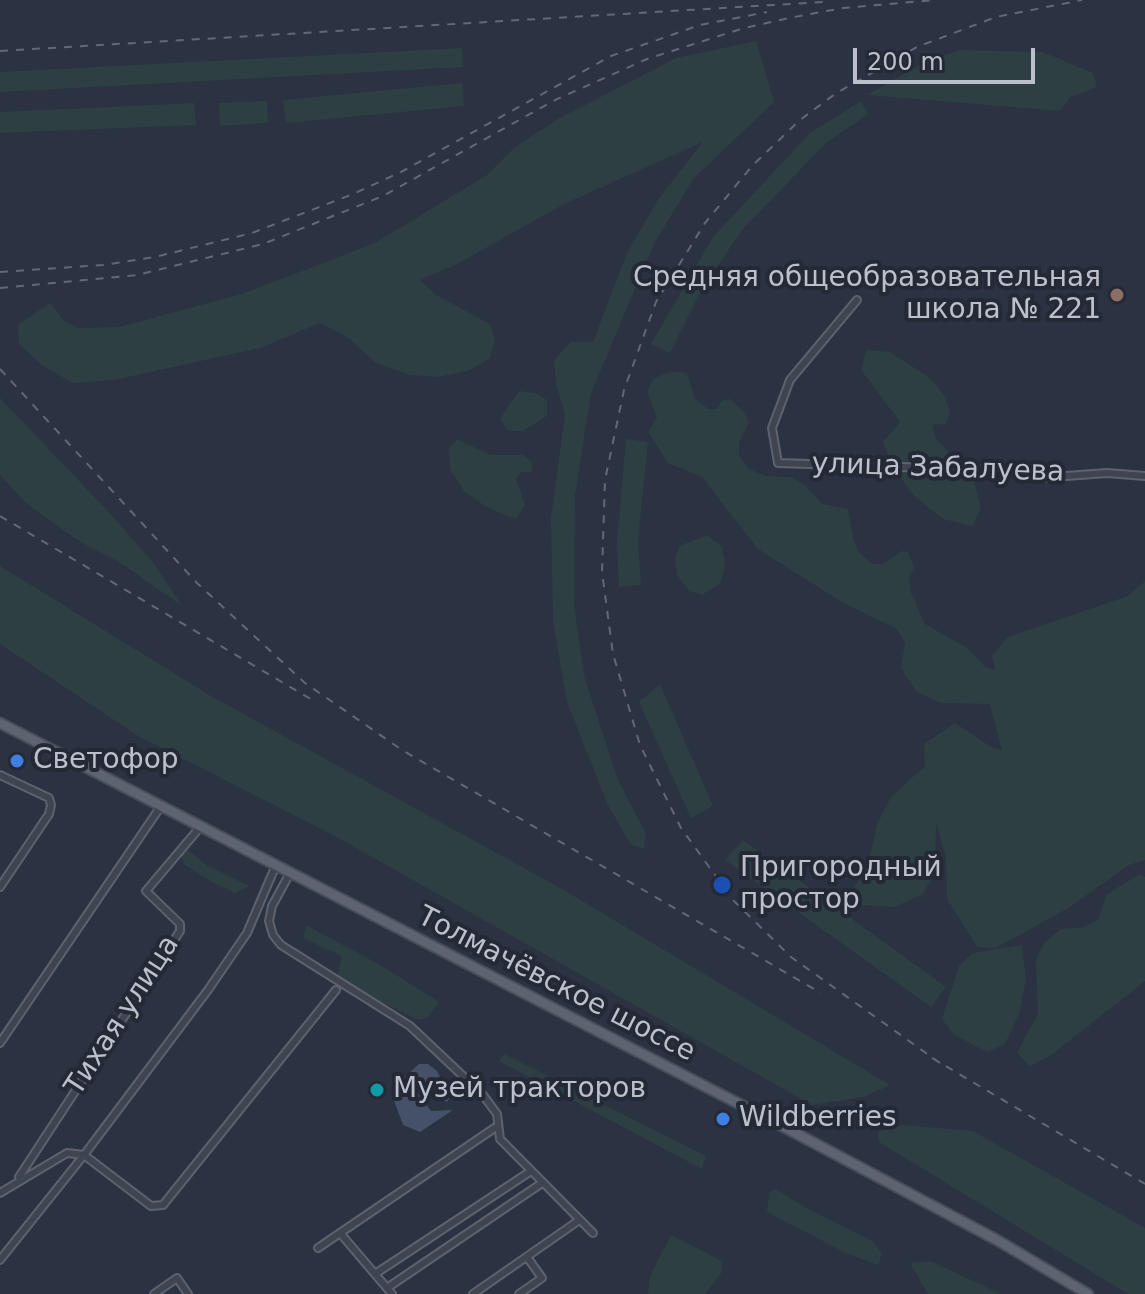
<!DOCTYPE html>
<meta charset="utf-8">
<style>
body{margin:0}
#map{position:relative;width:1145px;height:1294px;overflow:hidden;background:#2b3241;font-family:"DejaVu Sans",sans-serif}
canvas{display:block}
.scale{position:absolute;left:853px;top:48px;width:182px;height:36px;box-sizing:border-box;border:4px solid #bcc0cb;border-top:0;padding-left:10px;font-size:24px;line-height:28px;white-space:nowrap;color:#bcc0cb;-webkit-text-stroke:6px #242936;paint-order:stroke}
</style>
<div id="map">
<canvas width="1145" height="1294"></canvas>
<div class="scale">200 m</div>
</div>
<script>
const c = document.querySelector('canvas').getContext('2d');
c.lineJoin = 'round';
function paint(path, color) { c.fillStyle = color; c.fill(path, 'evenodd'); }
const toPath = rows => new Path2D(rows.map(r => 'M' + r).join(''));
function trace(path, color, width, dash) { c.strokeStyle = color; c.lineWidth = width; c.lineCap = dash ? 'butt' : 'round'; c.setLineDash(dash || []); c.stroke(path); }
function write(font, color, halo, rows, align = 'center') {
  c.font = font + ' "DejaVu Sans",sans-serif'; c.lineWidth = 8; c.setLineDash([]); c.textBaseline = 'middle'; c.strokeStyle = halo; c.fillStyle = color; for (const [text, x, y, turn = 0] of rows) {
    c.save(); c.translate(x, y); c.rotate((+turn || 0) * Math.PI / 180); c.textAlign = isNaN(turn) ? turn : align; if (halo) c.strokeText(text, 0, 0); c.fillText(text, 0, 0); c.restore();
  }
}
paint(toPath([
 [756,41,774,102,693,179,655,242,591,393,575,495,574,605,584,676,618,780,646,834,644,849,631,845,608,805,567,702,553,621,551,518,565,414,556,384,554,360,571,342,593,342,627,253,659,198,703,142,566,203,457,264,420,280,436,295,490,324,495,340,490,358,470,370,439,377,410,375,376,363,347,337,320,323,260,348,114,380,73,383,43,366,19,344,18,325,50,303,63,320,79,328,119,327,242,294,375,243,487,175,515,147,558,119,676,58],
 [462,48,463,67,0,92,0,72],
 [959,50,1043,52,1093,73,1097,87,1070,97,1060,111,867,95,920,65],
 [462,83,464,106,286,123,283,100],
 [267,101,268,123,220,126,219,103],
 [861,101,868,114,826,143,742,230,702,289,670,353,651,344,713,237,810,133],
 [194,103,196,125,0,133,0,112],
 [866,350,890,352,930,378,945,397,950,412,946,424,933,425,934,436,974,482,981,509,972,526,943,519,912,494,891,463,883,442,900,422,861,370],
 [671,371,687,373,695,399,708,409,716,409,723,400,730,399,743,411,749,422,739,443,739,456,749,469,765,476,791,477,805,485,822,504,848,509,853,538,858,551,872,564,882,564,902,551,908,552,914,567,909,579,911,593,925,624,969,649,986,668,995,669,992,656,1008,637,1128,596,1145,581,1145,860,1129,865,1070,907,1016,937,995,948,977,947,947,899,946,857,936,822,935,874,922,895,894,907,859,905,853,897,855,886,868,866,877,824,891,797,925,766,924,744,955,723,991,747,1002,750,990,704,940,703,916,691,901,668,905,643,897,629,840,601,758,549,702,477,668,463,648,432,657,417,647,392,653,379],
 [519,391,535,393,547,400,547,416,523,431,508,431,500,419],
 [0,398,105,508,153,562,182,606,121,563,77,540,25,502,0,475],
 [457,439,490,455,523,455,532,462,532,472,521,472,516,479,525,505,516,519,488,508,464,491,450,469,449,448],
 [626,439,648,442,638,539,641,585,619,587,617,541],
 [708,535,722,547,725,566,720,584,702,595,689,591,677,575,675,559,679,546],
 [0,566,211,696,562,889,890,1085,864,1097,812,1105,333,835,140,737,0,644],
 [660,684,713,806,691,818,639,702],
 [743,840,946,987,931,1007,725,860],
 [186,849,208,866,249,886,235,893,212,882,185,865,180,854],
 [1140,874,1145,877,1145,981,1050,1056,1029,1066,1017,1052,1038,1014,1036,959,1044,943,1061,929,1084,927,1098,920,1107,894],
 [306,925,380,965,439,1002,428,1017,419,1020,360,992,337,978,342,956,303,938],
 [1022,945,1026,979,1019,1014,1005,1044,987,1052,953,1034,942,1019,946,1006,959,966,973,953],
 [504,1054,706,1156,702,1169,499,1061],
 [902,1125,973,1131,1145,1228,1145,1294,1128,1294,879,1142,878,1132],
 [776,1189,803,1206,873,1241,882,1254,878,1265,846,1253,767,1212,769,1192],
 [671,1235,722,1261,722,1272,705,1294,648,1294,650,1276],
 [930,1261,980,1284,1001,1294,928,1294,910,1263]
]), '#2e3f43');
paint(toPath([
 [419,1064,428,1064,437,1071,450,1097,447,1102,430,1094,423,1099,426,1104,431,1111,453,1110,420,1132,403,1125,393,1098,401,1080]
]), '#455069');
const minor = toPath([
 [857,300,790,380,772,428,778,463,1027,471,1039,478,1107,473,1145,476],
 [0,775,49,798,51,805,49,814,0,887],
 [290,873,272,906,269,921,273,935,281,945,410,1026,483,1095,497,1114,500,1139,593,1233],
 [0,1043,161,806],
 [19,1177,180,931,180,924,146,891,201,826],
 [0,1193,67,1153,84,1155,151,1206,163,1205,336,990],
 [340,1233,392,1294],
 [318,1248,496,1127],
 [0,1260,84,1155,208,990,247,933,276,865],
 [375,1274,531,1171],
 [387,1288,542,1183],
 [154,1294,177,1278,188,1294],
 [473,1294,578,1221],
 [519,1294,542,1278,527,1257]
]);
const primary = toPath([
 [0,723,784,1127,997,1240,1088,1294]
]);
trace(minor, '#5d626e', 10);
trace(primary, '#494d5a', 13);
trace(minor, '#3f4451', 6);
trace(primary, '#5d6370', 9);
trace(toPath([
 [0,51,823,2],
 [0,272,103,265,155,257,252,233,353,194,401,172,611,56,700,25,767,12],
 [0,288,137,275,263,244,383,196,555,100,647,59,744,28,794,17,843,8,935,0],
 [0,369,197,583,305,683,402,750,821,993],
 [0,516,314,701],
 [932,1058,1145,1184],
 [940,1063,791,957,733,900,681,828,640,745,613,654,602,572,605,480,624,390,656,302,705,223,752,166,800,120,835,94,917,47,996,17,1082,0]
]), '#626877', 2, [8, 8]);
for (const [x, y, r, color] of [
 [1117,295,8,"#8d6e63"],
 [17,761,8,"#3f7fe0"],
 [722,885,10,"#1a4fb4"],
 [377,1090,8,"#0f9aa8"],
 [723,1119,8,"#3f7fe0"]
]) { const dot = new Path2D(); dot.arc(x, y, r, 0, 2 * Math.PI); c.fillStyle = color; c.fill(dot); trace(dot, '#242936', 3); }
write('28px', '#bcc0cb', '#242936', [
 ["Средняя общеобразовательная",1101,279,"right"],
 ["школа № 221",1101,311,"right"],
 ["Светофор",33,761],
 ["Пригородный",740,869],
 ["простор",740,901],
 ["Музей тракторов",393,1090],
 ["Wildberries",739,1119]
], 'left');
write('28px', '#bcc0cb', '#242936', [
 ["улица Забалуева",938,469,2],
 ["Толмачёвское шоссе",556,985,27],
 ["Тихая улица",123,1016,-57]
]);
</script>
